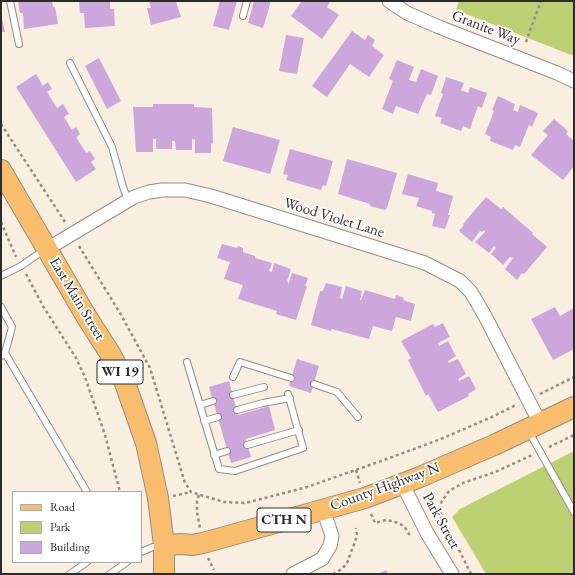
<!DOCTYPE html>
<style>
body{margin:0}
#map{position:relative;width:575px;height:575px;overflow:hidden;background:#f9efe0;font-family:"EB Garamond",serif}
canvas{display:block}
.frame{position:absolute;inset:0;border:2px solid #2b2b2b;pointer-events:none}
.legend{position:absolute;left:12px;top:491px;width:130px;height:72px;box-sizing:border-box;background:#fff;border:1px solid #aaa;margin:0;padding:5px 7px;list-style:none;font-size:12px;color:#2b2b2b}
.legend li{display:flex;align-items:center;gap:8px;height:20px}
.legend b{width:20px;border:1px solid #aaa}
</style>
<div id="map">
<canvas width="575" height="575"></canvas>
<div class="frame"></div>
<ul class="legend">
<li><b style="height:5px;background:#f9be6d"></b>Road</li>
<li><b style="height:11px;background:#bed074"></b>Park</li>
<li><b style="height:11px;background:#cba7dc"></b>Building</li>
</ul>
</div>
<script>
const c = document.querySelector('canvas').getContext('2d');
c.lineJoin = 'round';
function paint(path, color) { c.fillStyle = color; c.fill(path, 'evenodd'); }
const toPath = rows => new Path2D(rows.map(r => 'M' + r).join(''));
function trace(path, color, width, dash) { c.strokeStyle = color; c.lineWidth = width; c.lineCap = dash ? 'butt' : 'round'; c.setLineDash(dash || []); c.stroke(path); }
function write(font, color, halo, rows, align = 'center') {
  c.font = font + ' "EB Garamond",serif'; c.lineWidth = 3.5; c.setLineDash([]); c.textBaseline = 'middle'; c.strokeStyle = halo; c.fillStyle = color; for (const [text, x, y, turn = 0] of rows) {
    c.save(); c.translate(x, y); c.rotate((+turn || 0) * Math.PI / 180); c.textAlign = isNaN(turn) ? turn : align; if (halo) c.strokeText(text, 0, 0); c.fillText(text, 0, 0); c.restore();
  }
}
paint(toPath([
 [459,1,574,1,574,56,456,10],
 [574,451,574,574,486,574,452,517,460,509]
]), '#bed074');
paint(toPath([
 [18,1,52,1,53,7,55,7,58,24,24,29,23,13,20,13],
 [79,1,110,1,110,9,114,9,115,26,85,28,84,13,80,13],
 [149,1,179,1,176,2,181,17,151,25,147,8,151,8],
 [220,1,237,1,229,30,213,26],
 [254,1,271,1,263,28,248,23],
 [302,1,328,1,330,2,327,7,339,15,322,39,291,16],
 [1,14,5,32,1,32],
 [352,31,365,40,368,35,375,40,372,46,384,55,369,77,350,64,327,97,312,86],
 [286,35,304,38,297,74,279,71],
 [99,58,121,101,107,109,85,66],
 [397,60,414,67,409,80,416,82,421,69,438,76,431,95,427,94,418,114,396,106,393,114,382,109,393,81,389,79],
 [36,74,43,86,48,82,52,89,47,92,57,108,63,104,69,114,64,117,72,130,76,127,80,134,76,137,86,153,90,151,95,159,91,162,96,169,76,182,16,87],
 [446,77,464,83,461,90,468,93,470,87,487,93,482,108,478,106,470,129,463,126,461,131,440,123,442,118,435,116,443,94,441,93],
 [498,96,515,104,513,110,518,112,520,105,538,113,532,127,529,125,520,147,515,145,513,150,490,141,491,137,485,134,494,111,492,110],
 [153,104,194,104,194,107,212,108,213,143,211,144,211,153,195,153,195,140,192,139,192,150,176,150,175,141,172,141,172,149,156,149,156,139,153,139,153,152,136,152,133,107,153,107],
 [554,119,568,131,566,134,574,141,574,166,563,180,531,155,548,135,543,131],
 [233,127,280,140,270,174,223,161],
 [290,149,333,161,326,186,323,185,321,190,286,180,288,175,283,174],
 [347,159,397,173,387,208,385,210,370,206,370,204,338,194],
 [408,174,438,183,436,191,453,196,448,215,450,215,445,229,432,226,435,214,432,213,432,211,416,206,419,198,402,194],
 [486,197,501,209,503,207,533,233,532,234,547,247,524,274,522,273,517,280,505,269,513,258,510,257,503,265,491,254,496,248,494,246,489,253,475,242,485,232,484,230,482,232,480,231,472,242,459,231,464,225,463,224],
 [222,244,237,248,238,246,243,248,243,252,255,256,255,258,272,263,269,271,272,272,274,263,291,269,287,281,288,282,288,285,292,273,308,278,305,286,307,286,296,320,276,314,277,311,238,299,243,285,224,279,230,262,217,258],
 [326,283,342,287,340,298,342,299,346,286,362,291,360,300,361,300,365,290,395,299,396,295,404,298,403,300,415,304,411,321,396,317,392,331,373,326,369,339,332,329,331,331,311,325,320,291,323,291],
 [555,307,560,316,574,308,574,349,553,360,531,319],
 [443,323,450,337,438,343,439,346,448,341,456,356,448,361,449,363,458,359,466,374,458,379,459,381,469,376,476,389,468,394,469,396,438,412,428,394,426,396,408,360,411,358,401,341,433,324,435,327],
 [297,359,319,366,311,393,289,386],
 [229,381,238,415,269,406,275,430,246,439,251,457,231,463,209,387],
 [386,570,388,574,378,574]
]), '#cba7dc');
const service = toPath([
 [10,1,19,44],
 [243,16,247,1],
 [70,63,112,147,123,187,128,200],
 [1,276,21,266,44,250],
 [1,307,12,327,5,353,1,356],
 [5,353,87,492],
 [187,362,219,469,235,471,303,448,288,394],
 [233,377,240,362,291,378],
 [314,384,337,392,358,417],
 [233,395,264,387],
 [200,405,213,401],
 [237,410,263,403,290,398],
 [204,421,218,417],
 [529,432,574,512],
 [247,445,299,430],
 [214,455,227,451],
 [141,552,153,547,162,546],
 [70,574,87,562],
 [110,574,127,562]
]);
const minor = toPath([
 [389,1,407,13,439,27,557,73,574,81],
 [47,249,134,197,149,192,162,190,185,190,211,196,425,263,460,281,471,292,485,316,540,423],
 [402,483,427,533,452,574],
 [293,574,322,559,330,546,332,536,323,509]
]);
const primary = toPath([
 [1,170,86,316,111,355,125,383,146,443,158,498,164,545,164,574],
 [164,545,181,544,193,545,203,543,365,498,420,477,494,445,574,407]
]);
trace(service, '#928d86', 8);
trace(minor, '#928d86', 15);
trace(primary, '#928d86', 22);
trace(toPath([
 [526,42,541,1],
 [1,124,65,222],
 [1,222,16,257],
 [79,246,120,313,150,368,185,483,191,492,224,502,245,503,307,487,384,460,441,439,494,416,516,405],
 [26,274,43,306,76,358,85,377,105,435,120,492],
 [540,394,574,377],
 [549,447,574,435],
 [356,470,360,483],
 [199,495,197,501,197,512,200,528],
 [173,496,191,492],
 [371,514,375,523,386,520,392,521,398,523,404,526,409,534,412,532],
 [435,521,443,517],
 [208,558,214,570],
 [333,574,342,569,347,563,355,542,357,535,356,528],
 [471,574,440,512,440,505,442,501,449,491,463,483,495,472,532,455]
]), '#928d86', 2.5, [3, 3]);
trace(service, '#fff', 6);
trace(minor, '#fff', 13);
trace(primary, '#f9be6d', 20);
for (const [x, y, w] of [
 [120,372,46],
 [284,520,54]
]) { const box = new Path2D(); box.roundRect(x - w / 2, y - 12, w, 24, 3); c.fillStyle = '#fff'; c.fill(box); trace(box, '#2b2b2b', 1); }
write('bold 14px', '#2b2b2b', null, [
 ["WI 19",120,372],
 ["CTH N",284,520]
]);
write('15px', '#2b2b2b', '#fff', [
 ["Granite Way",486,28,21],
 ["Wood Violet Lane",334,218,17],
 ["East Main Street",77,299,59],
 ["County Highway N",385,487,-20],
 ["Park Street",441,521,61]
]);
</script>
